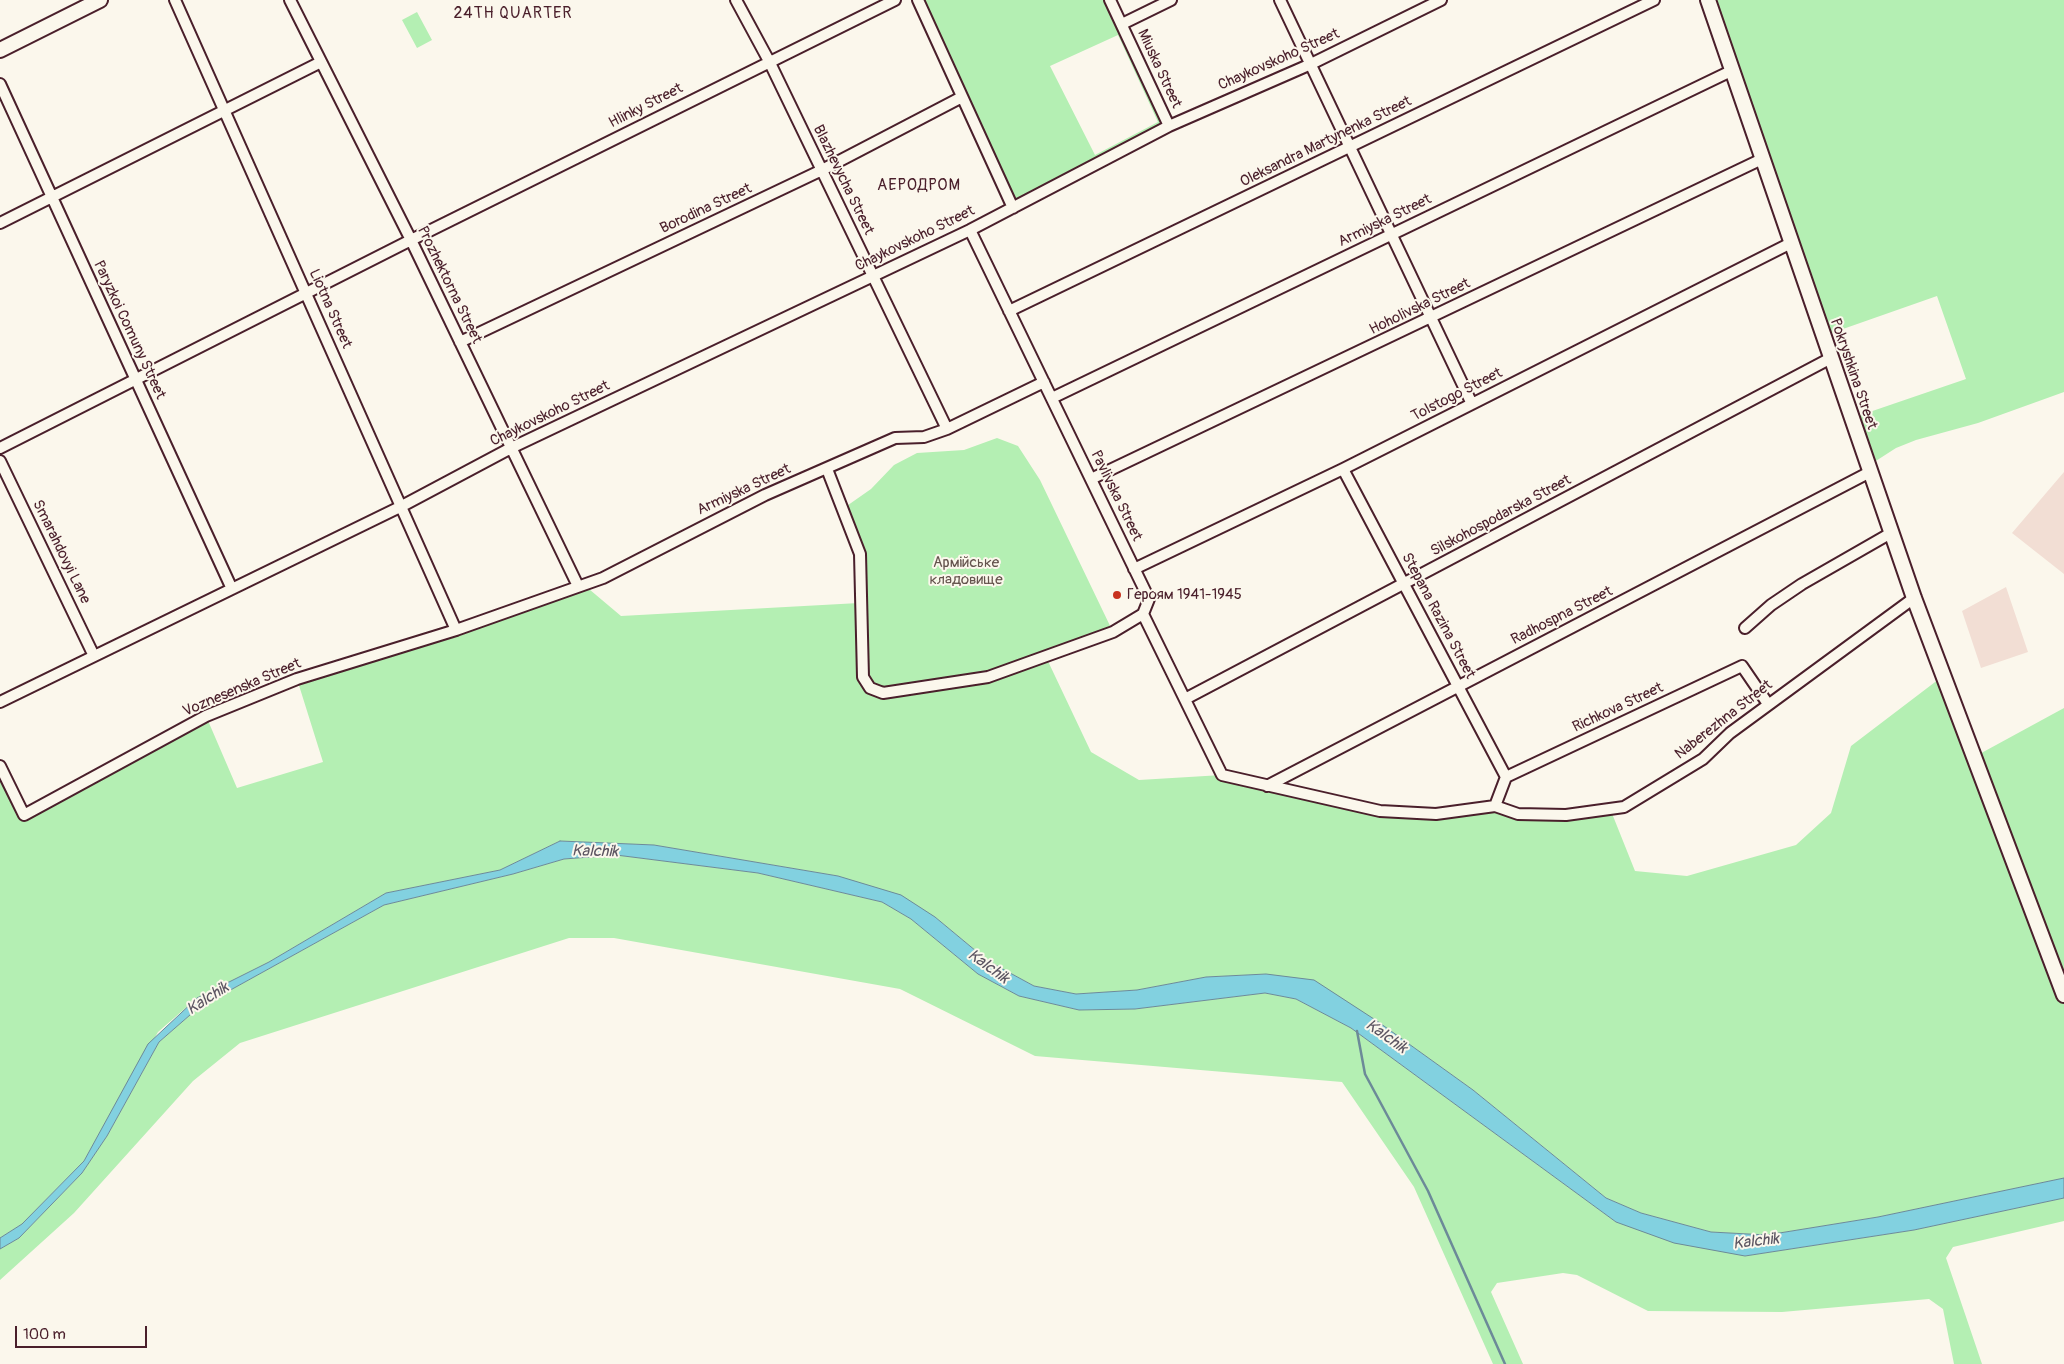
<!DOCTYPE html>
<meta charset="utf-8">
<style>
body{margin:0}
#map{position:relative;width:2064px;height:1364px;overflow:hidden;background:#fbf7ec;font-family:Pangolin,sans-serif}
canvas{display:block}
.scale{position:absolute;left:15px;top:1326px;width:132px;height:22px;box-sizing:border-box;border:2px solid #4a1f2b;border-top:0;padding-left:6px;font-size:15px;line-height:18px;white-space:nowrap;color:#4a1f2b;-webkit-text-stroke:4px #fbf7ec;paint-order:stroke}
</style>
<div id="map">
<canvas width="2064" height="1364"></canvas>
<div class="scale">100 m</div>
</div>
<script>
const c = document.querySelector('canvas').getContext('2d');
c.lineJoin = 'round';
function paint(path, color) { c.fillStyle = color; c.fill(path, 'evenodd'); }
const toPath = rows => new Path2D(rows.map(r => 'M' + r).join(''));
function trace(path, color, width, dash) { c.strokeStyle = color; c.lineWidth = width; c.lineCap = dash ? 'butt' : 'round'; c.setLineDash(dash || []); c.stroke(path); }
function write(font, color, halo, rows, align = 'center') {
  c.font = font + ' Pangolin,sans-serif'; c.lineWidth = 4; c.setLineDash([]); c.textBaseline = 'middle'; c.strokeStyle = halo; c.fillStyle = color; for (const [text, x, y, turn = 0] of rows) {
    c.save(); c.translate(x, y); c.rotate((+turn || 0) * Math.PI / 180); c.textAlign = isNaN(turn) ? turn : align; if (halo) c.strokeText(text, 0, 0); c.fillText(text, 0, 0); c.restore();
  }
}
paint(toPath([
 [2064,472,2064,574,2012,533],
 [2006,587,2028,652,1981,668,1962,611]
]), '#f2ded4');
paint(toPath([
 [921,0,1107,0,1166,124,1014,204],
 [1118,35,1158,122,1095,155,1050,66],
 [1708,0,2064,0,2064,392,1978,423,1916,440,1896,448,1868,466,1852,418,1966,379,1937,296,1823,336],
 [417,12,432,40,417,48,402,20],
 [997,438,1018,446,1040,480,1113,632,1046,657,1091,752,1139,780,1222,775,1380,811,1436,814,1495,806,1518,814,1611,811,1635,871,1687,876,1796,845,1831,813,1851,746,1943,676,1974,757,2064,708,2064,1178,1878,1217,1767,1235,1711,1232,1641,1213,1606,1198,1473,1090,1377,1021,1266,974,1206,977,1137,990,1076,994,1034,986,988,961,935,917,838,876,654,845,560,841,500,870,386,893,269,962,197,998,158,1032,84,1161,22,1224,0,1238,0,767,24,815,206,716,237,788,323,762,297,679,583,584,621,616,859,603,860,554,841,510,871,489,894,465,917,453,964,450],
 [616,855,758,873,882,902,911,919,978,974,1019,996,1079,1010,1135,1009,1265,993,1296,999,1351,1028,1616,1222,1745,1256,1914,1230,2064,1198,2064,1221,1953,1247,1946,1258,1982,1364,1954,1364,1943,1309,1929,1299,1782,1312,1648,1311,1577,1275,1563,1273,1497,1283,1491,1292,1523,1364,1493,1364,1414,1187,1342,1082,1035,1056,900,989,614,938,569,938,240,1043,193,1081,74,1213,0,1280,0,1249,19,1238,82,1173,107,1136,159,1042,198,1008,384,905,513,874,564,859]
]), '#b4efb3');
const water = toPath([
 [560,841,654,845,838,876,901,895,935,917,988,961,1034,986,1076,994,1137,990,1206,977,1266,974,1314,980,1377,1021,1473,1090,1606,1198,1641,1213,1711,1232,1767,1235,1878,1217,2064,1178,2064,1198,1914,1230,1745,1256,1674,1243,1616,1222,1351,1028,1296,999,1265,993,1135,1009,1079,1010,1019,996,978,974,911,919,882,902,758,873,616,855,564,859,513,874,384,905,198,1008,159,1042,107,1136,82,1173,19,1238,0,1249,0,1238,22,1224,84,1161,148,1044,197,998,269,962,386,893,500,870,560,841]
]);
paint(water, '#82d1e0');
trace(water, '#6c8a98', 1);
trace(toPath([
 [1357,1031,1365,1074,1428,1191,1505,1364]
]), '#6c8a98', 2.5);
const street = toPath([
 [175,0,456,630],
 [290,0,411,240,578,586],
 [736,0,769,61,947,429],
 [918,0,1013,208],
 [1110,0,1169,126],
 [1280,0,1472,404],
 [1122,24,1171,0],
 [0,84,232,589],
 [0,223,321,62],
 [970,230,1149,599,1143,614,1222,775,1380,811,1436,814,1495,806,1518,814,1566,815,1624,807,1703,759,1730,733,1914,598],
 [1009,311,1654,0],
 [460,342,822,170,962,97],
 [1052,398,1731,71],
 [0,448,411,240,895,0],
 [0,461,94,656],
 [827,469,860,554,863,677,870,688,883,693,988,677,1113,632,1143,614],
 [1343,469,1506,777],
 [1091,479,1762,159],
 [1134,569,1343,469,1791,243],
 [1745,628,1771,605,1802,584,1891,533],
 [1185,699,1831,358],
 [0,702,402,506,511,448,970,230,1169,126,1311,64,1441,0],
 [0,766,24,815,206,716,297,679,456,630,603,578,765,495,895,438,924,437,947,429,1044,382],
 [1506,777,1742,666,1768,704],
 [1267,786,1870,472],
 [1495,806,1506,777]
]);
const secondary = toPath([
 [1708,0,1914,598,2064,995],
 [0,50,100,0]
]);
trace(street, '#4a1f2b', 14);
trace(secondary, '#4a1f2b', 18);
trace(street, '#fbf7ec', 10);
trace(secondary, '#fbf7ec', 14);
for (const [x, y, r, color] of [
 [1117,595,5,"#c8321e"]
]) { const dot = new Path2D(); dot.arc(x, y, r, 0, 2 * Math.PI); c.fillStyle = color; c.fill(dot); trace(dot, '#fbf7ec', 2); }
write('15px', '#4a1f2b', '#fbf7ec', [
 ["Chaykovskoho Street",1279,60,-24],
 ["Miuska Street",1159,69,65],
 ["Hlinky Street",646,106,-27],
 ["Oleksandra Martynenka Street",1326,142,-26],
 ["Blazhevycha Street",843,180,64],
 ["Borodina Street",706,209,-25],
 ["Armiyska Street",1385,221,-26],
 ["Chaykovskoho Street",915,239,-26],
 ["Prozhektorna Street",449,285,64],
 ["Hoholivska Street",1420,307,-26],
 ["Liotna Street",330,309,66],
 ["Paryzkoi Comuny Street",129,330,65],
 ["Pokryshkina Street",1853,374,71],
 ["Tolstogo Street",1457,395,-27],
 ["Chaykovskoho Street",550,414,-26],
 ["Armiyska Street",744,490,-25],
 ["Pavlivska Street",1116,496,64],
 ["Silskohospodarska Street",1501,516,-28],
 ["Smarahdovyi Lane",61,552,64],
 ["Stepana Razina Street",1438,616,62],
 ["Radhospna Street",1562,616,-27],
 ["Voznesenska Street",242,688,-23],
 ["Richkova Street",1618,708,-25],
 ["Naberezhna Street",1724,720,-38]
]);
write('15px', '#64534d', '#fbf7ec', [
 ["Армійське",966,563],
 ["кладовище",966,580]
]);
write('15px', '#4a1f2b', '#fbf7ec', [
 ["Героям 1941-1945",1127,595]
], 'left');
c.letterSpacing = '1px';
write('16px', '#4a1f2b', '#fbf7ec', [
 ["24TH QUARTER",513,14],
 ["АЕРОДРОМ",919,186]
]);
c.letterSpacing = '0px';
write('italic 16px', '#5b5461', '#fbf7ec', [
 ["Kalchik",595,852,1],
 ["Kalchik",988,967,36],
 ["Kalchik",208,999,-33],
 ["Kalchik",1386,1037,35],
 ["Kalchik",1756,1242,-7]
]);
</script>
